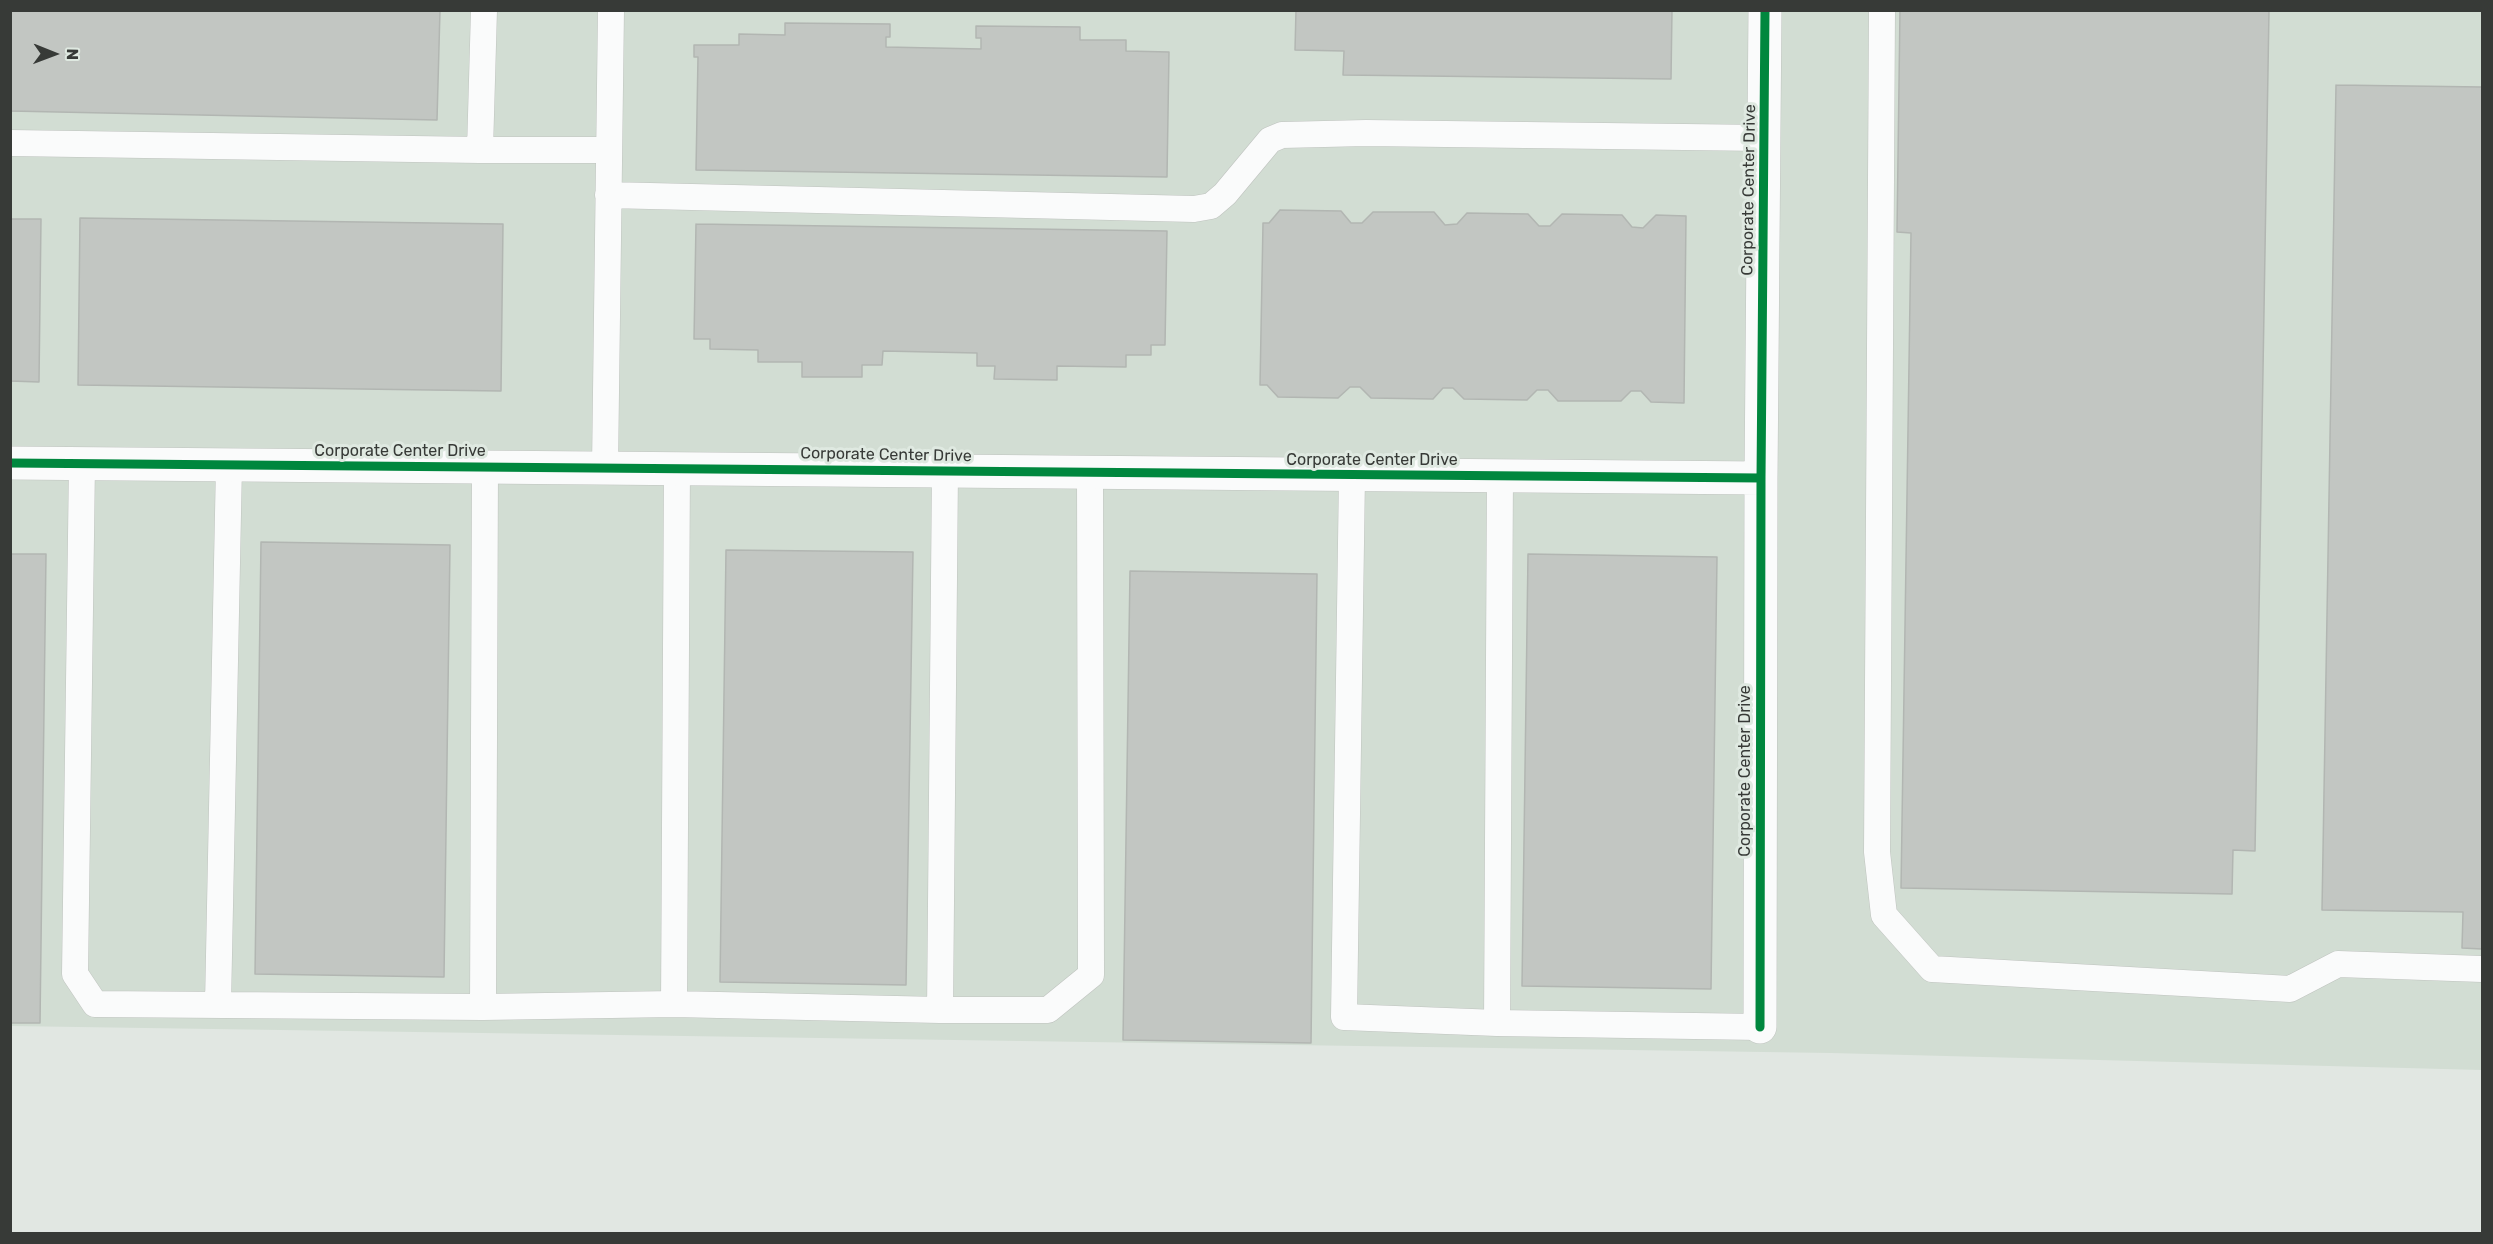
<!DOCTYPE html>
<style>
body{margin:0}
#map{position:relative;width:2493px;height:1244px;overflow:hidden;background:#e1e7e2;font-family:Rubik,sans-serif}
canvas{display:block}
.frame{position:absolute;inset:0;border:12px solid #373a37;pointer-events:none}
.north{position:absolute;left:24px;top:24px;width:60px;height:60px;-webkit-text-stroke:4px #dfe9e1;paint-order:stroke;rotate:91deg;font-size:16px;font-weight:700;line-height:24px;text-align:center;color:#373a37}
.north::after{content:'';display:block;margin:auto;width:21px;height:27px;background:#373a37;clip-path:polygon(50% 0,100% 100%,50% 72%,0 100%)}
</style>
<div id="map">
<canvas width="2493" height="1244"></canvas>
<div class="frame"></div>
<div class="north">N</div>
</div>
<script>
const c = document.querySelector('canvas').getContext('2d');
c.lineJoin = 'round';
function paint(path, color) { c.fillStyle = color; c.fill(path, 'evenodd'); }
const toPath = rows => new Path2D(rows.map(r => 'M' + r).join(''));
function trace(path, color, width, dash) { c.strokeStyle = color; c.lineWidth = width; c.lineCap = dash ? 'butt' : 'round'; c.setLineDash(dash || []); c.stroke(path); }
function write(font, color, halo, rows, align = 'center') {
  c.font = font + ' Rubik,sans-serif'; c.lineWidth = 6; c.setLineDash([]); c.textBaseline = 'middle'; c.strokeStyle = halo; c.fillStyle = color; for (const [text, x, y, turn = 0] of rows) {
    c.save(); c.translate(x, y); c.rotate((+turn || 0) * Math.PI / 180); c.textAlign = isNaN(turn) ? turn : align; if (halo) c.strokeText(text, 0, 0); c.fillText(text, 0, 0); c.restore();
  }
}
paint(toPath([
 [11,11,2482,11,2482,1070,1831,1053,11,1026]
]), '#d2ddd3');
const building = toPath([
 [10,10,440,10,437,120,10,111,10,10],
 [1296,10,1672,10,1671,79,1343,75,1344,51,1295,50,1296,10],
 [1900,10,2269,10,2255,851,2233,850,2232,894,1901,888,1911,233,1897,232,1900,10],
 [785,23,890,24,890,37,886,37,886,47,981,49,981,38,976,38,976,26,1080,27,1080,40,1126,40,1126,51,1169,52,1167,177,696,170,698,57,694,57,694,45,739,45,739,34,785,35,785,23],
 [2336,85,2482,87,2482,949,2462,948,2463,912,2322,910,2336,85],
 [1280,210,1341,211,1351,223,1362,223,1373,212,1434,212,1445,225,1457,224,1467,213,1528,214,1539,226,1550,226,1562,214,1622,215,1632,227,1643,228,1656,215,1686,216,1684,403,1651,402,1641,391,1631,391,1621,401,1558,401,1548,390,1537,390,1527,400,1464,399,1453,388,1443,388,1433,399,1371,398,1360,387,1350,387,1338,398,1278,397,1267,385,1260,385,1263,223,1269,223,1280,210],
 [80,218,503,224,501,391,78,385,80,218],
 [10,219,41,219,39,382,10,381,10,219],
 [696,224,1167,231,1165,345,1151,345,1151,355,1126,355,1126,367,1057,366,1057,380,994,379,995,366,977,366,977,353,883,351,882,365,862,365,862,377,802,377,802,362,758,362,758,350,710,349,710,339,694,339,696,224],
 [261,542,450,545,444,977,255,974,261,542],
 [726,550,913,552,906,985,720,982,726,550],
 [10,554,46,554,40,1023,10,1023,10,554],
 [1528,554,1717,557,1711,989,1522,986,1528,554],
 [1130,571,1317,574,1311,1043,1123,1040,1130,571]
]);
paint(building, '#c2c6c2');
trace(building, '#b2b6b2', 1.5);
const service = toPath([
 [484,10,480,150,609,150],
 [1882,10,1877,852,1884,915,1932,969,2290,989,2338,964,2482,969],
 [10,143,480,150],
 [608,195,1194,209,1211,206,1225,194,1270,140,1282,135,1366,133,1764,138],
 [82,463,75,974,95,1004,483,1007,485,467],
 [605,468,611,10],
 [945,471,940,1010,1048,1010,1091,975,1090,472],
 [1352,475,1344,1017,1497,1023,1500,476],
 [218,1004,229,465],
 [674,1004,940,1010],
 [483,1007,674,1004,677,468],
 [1497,1023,1760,1027]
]);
const minor = toPath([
 [10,463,1761,478],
 [1760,1027,1761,478,1765,10]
]);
trace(service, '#bfc3bf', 27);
trace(minor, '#bfc3bf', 34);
trace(service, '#fafbfb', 26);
trace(minor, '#fafbfb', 33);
trace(toPath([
 [10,463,1761,478],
 [1760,1027,1761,478,1765,10]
]), '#00873e', 9);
write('16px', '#373a37', '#dfe9e1', [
 ["Corporate Center Drive",1749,190,-89],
 ["Corporate Center Drive",400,451],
 ["Corporate Center Drive",886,455,1],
 ["Corporate Center Drive",1372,460],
 ["Corporate Center Drive",1745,771,-90]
]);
</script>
